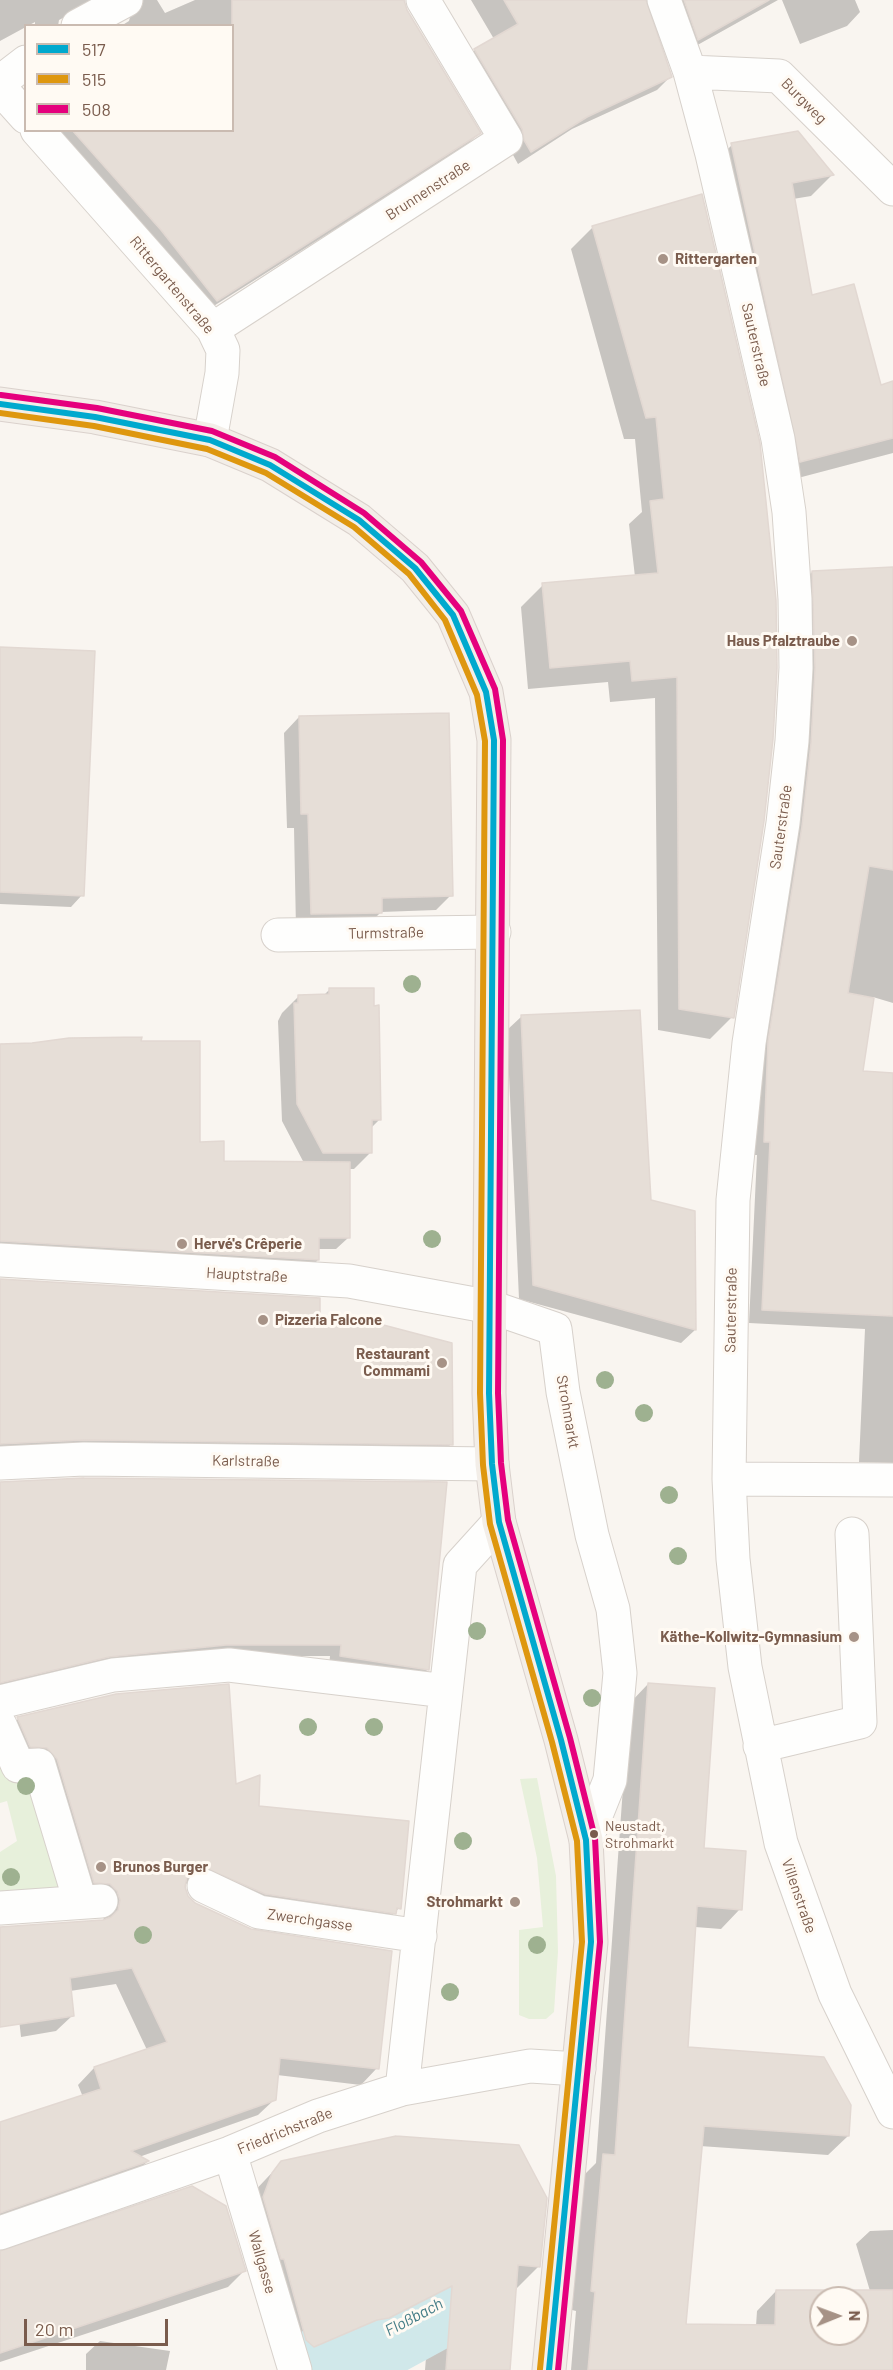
<!DOCTYPE html>
<meta charset="utf-8">
<style>
body{margin:0}
#map{position:relative;width:893px;height:2370px;overflow:hidden;background:#f9f5f0;font-family:Barlow,sans-serif}
canvas{display:block}
.legend{position:absolute;left:24px;top:24px;width:210px;height:108px;box-sizing:border-box;background:#fffaf3;border:2px solid #cabbb1;margin:0;padding:8px 10px;list-style:none;font-size:18px;color:#7a5c4d}
.legend li{display:flex;align-items:center;gap:12px;height:30px}
.legend b{width:30px;border:2px solid #cabbb1}
.north{position:absolute;left:809px;top:2286px;width:60px;height:60px;box-sizing:border-box;background:#fffaf3;border:2px solid #cabbb1;border-radius:50%;rotate:89deg;font-size:16px;font-weight:700;line-height:24px;text-align:center;color:#7a5c4d}
.north::after{content:'';display:block;margin:auto;width:21px;height:27px;background:#a69286;clip-path:polygon(50% 0,100% 100%,50% 72%,0 100%)}
.scale{position:absolute;left:24px;top:2319px;width:144px;height:27px;box-sizing:border-box;border:3px solid #7a5c4d;border-top:0;padding-left:8px;font-size:18px;line-height:21px;white-space:nowrap;color:#7a5c4d;-webkit-text-stroke:4px #fffaf3;paint-order:stroke}
</style>
<div id="map">
<canvas width="893" height="2370"></canvas>
<ul class="legend">
<li><b style="height:8px;background:#00a9ce"></b>517</li>
<li><b style="height:8px;background:#de970f"></b>515</li>
<li><b style="height:8px;background:#e5007d"></b>508</li>
</ul>
<div class="north">N</div>
<div class="scale">20 m</div>
</div>
<script>
const c = document.querySelector('canvas').getContext('2d');
c.lineJoin = 'round';
function paint(path, color) { c.fillStyle = color; c.fill(path, 'evenodd'); }
const toPath = rows => new Path2D(rows.map(r => 'M' + r).join(''));
function trace(path, color, width, dash) { c.strokeStyle = color; c.lineWidth = width; c.lineCap = dash ? 'butt' : 'round'; c.setLineDash(dash || []); c.stroke(path); }
function write(font, color, halo, rows, align = 'center') {
  c.font = font + ' Barlow,sans-serif'; c.lineWidth = 6; c.setLineDash([]); c.textBaseline = 'middle'; c.strokeStyle = halo; c.fillStyle = color; for (const [text, x, y, turn = 0] of rows) {
    c.save(); c.translate(x, y); c.rotate((+turn || 0) * Math.PI / 180); c.textAlign = isNaN(turn) ? turn : align; if (halo) c.strokeText(text, 0, 0); c.fillText(text, 0, 0); c.restore();
  }
}
paint(toPath([
 [0,1739,34,1770,72,1897,0,1904,0,1852,17,1841,7,1801,0,1803],
 [537,1778,556,1876,558,1952,554,2012,546,2019,529,2019,519,2015,519,1930,543,1927,537,1858,520,1779]
]), '#e7f0db');
paint(toPath([
 [0,0,97,0,59,20,58,26,35,26,35,22,0,41],
 [122,0,157,0,165,13,195,0,404,0,405,10,479,133,464,148,201,314,44,130,232,130,232,26,121,26,129,21,130,17,128,7],
 [471,0,644,0,670,77,657,90,572,129,518,164,462,63,475,50,494,39],
 [664,0,778,0,685,52],
 [782,0,855,0,860,12,847,26,800,44],
 [732,145,832,175,811,196,793,199,811,297,880,386,893,383,893,453,779,483,710,166],
 [701,196,732,1017,710,1039,658,1030,655,698,610,702,608,682,528,689,521,607,543,585,635,577,629,524,642,512,635,439,624,439,571,249,593,227],
 [893,569,893,1003,873,997,861,1073,893,1074,893,1463,859,1462,865,1329,749,1323,757,1155,751,1155,799,586,812,572],
 [0,648,82,895,71,907,0,904],
 [299,717,451,895,436,910,381,912,366,927,296,929,294,828,287,828,284,733],
 [330,989,380,1119,371,1128,371,1152,354,1169,349,1169,348,1238,336,1249,318,1249,318,1260,306,1271,0,1253,0,1045,139,1043,199,1143,222,1163,304,1163,282,1121,278,1021,282,1013,299,996,323,996],
 [521,1017,649,1202,695,1330,681,1343,519,1299,507,1030],
 [0,1280,319,1317,451,1444,440,1456,0,1455],
 [0,1483,428,1669,417,1681,329,1667,330,1656,214,1656,0,1691],
 [648,1684,703,1849,740,1909,721,1929,695,1927,686,2048,848,2136,828,2155,700,2146,685,2325,756,2326,757,2311,776,2291,870,2291,856,2244,870,2231,893,2230,893,2364,876,2370,571,2370,576,2311,572,2310,584,2175,596,2163,629,1704],
 [821,2298,857,2298,857,2334,821,2334],
 [18,1719,235,1786,257,1807,399,1908,379,1929,248,1910,185,1883,187,1897,377,2068,361,2085,277,2075,275,2099,258,2115,139,2157,147,2162,131,2177,0,2223,0,2124,83,2097,78,2085,94,2068,147,2050,116,1984,70,1991,73,2015,56,2031,21,2037,19,2019,0,2022,0,1928,103,1921,104,1917,41,1775,2,1735],
 [282,2162,539,2266,516,2289,507,2370,425,2370,430,2308,365,2341,353,2342,291,2369,249,2197],
 [0,2253,244,2271,228,2287,0,2362],
 [100,2341,170,2351,166,2370,86,2370,86,2354]
]), '#0003');
trace(toPath([
 [381,2335,384,2321]
]), '#d0e8ea', 15);
trace(toPath([
 [335,2360,467,2288,475,2259]
]), '#d0e8ea', 87);
const building = toPath([
 [232,0,404,0,407,10,481,133,217,301,161,230,72,130,232,130,232,0],
 [504,0,646,0,672,77,587,117,531,152,524,140,522,129,474,49,518,24,504,0],
 [684,0,769,0,698,40,684,0],
 [798,131,834,175,792,183,812,295,854,284,881,385,893,381,893,438,800,462,731,143,798,131],
 [702,194,760,443,776,600,777,668,773,739,764,821,734,1018,679,1009,677,677,632,681,630,661,550,668,542,583,658,573,650,501,664,499,656,417,646,418,592,226,702,194],
 [893,567,893,870,869,866,848,993,874,998,863,1071,893,1073,893,1316,762,1310,770,1142,764,1142,768,1041,802,826,811,743,815,668,812,571,893,567],
 [0,647,95,651,84,896,0,892,0,647],
 [449,713,453,896,382,898,382,913,311,914,308,814,301,814,299,716,449,713],
 [329,988,374,988,374,1006,379,1005,381,1120,372,1120,372,1153,323,1153,297,1104,294,1003,298,1003,298,995,329,994,329,988],
 [640,1010,651,1200,695,1211,696,1330,533,1285,521,1015,640,1010],
 [142,1037,141,1041,200,1041,200,1142,224,1141,224,1161,350,1162,350,1238,319,1238,319,1260,0,1241,0,1044,32,1043,69,1038,142,1037],
 [0,1279,320,1298,320,1316,372,1322,452,1343,453,1445,84,1440,0,1444,0,1279],
 [84,1478,447,1482,429,1670,340,1656,341,1645,226,1645,109,1657,0,1683,0,1482,84,1478],
 [648,1683,715,1688,704,1848,746,1851,742,1910,697,1906,688,2047,824,2057,851,2105,849,2136,704,2126,686,2324,775,2325,776,2290,893,2290,893,2370,588,2370,595,2292,591,2291,603,2154,615,2155,648,1683],
 [821,2298,857,2298,857,2334,821,2334,821,2298],
 [229,1684,236,1784,260,1775,259,1806,409,1821,401,1909,397,1908,396,1914,265,1894,203,1867,193,1871,187,1877,185,1887,188,1896,195,1903,251,1929,392,1951,379,2069,280,2058,276,2100,131,2151,149,2161,0,2213,0,2122,101,2089,94,2067,167,2042,132,1968,70,1978,74,2016,0,2027,0,1927,103,1920,111,1917,118,1910,120,1900,117,1891,110,1884,94,1883,57,1759,47,1748,30,1747,17,1717,116,1694,229,1684],
 [396,2136,519,2145,547,2198,540,2267,518,2265,510,2370,446,2370,452,2286,389,2318,377,2320,314,2347,306,2340,284,2259,281,2259,263,2197,272,2173,281,2161,396,2136],
 [192,2186,226,2206,246,2271,0,2353,0,2251,192,2186]
]);
paint(building, '#e6ded7');
trace(building, '#e2d8d2', 1.5);
const minor = toPath([
 [664,0,690,72,712,154,778,439,789,512,795,599,796,668,792,741,783,823,749,1043,733,1200,729,1479,733,1559,745,1667,781,1843,835,1994,893,2112],
 [78,26,126,0],
 [690,72,779,76,893,189],
 [0,82,26,62],
 [0,88,26,117],
 [37,130,213,329,223,350,222,373,210,440],
 [213,329,506,139,423,0],
 [278,935,494,932],
 [0,1260,349,1281,491,1307,555,1329,563,1392,592,1535,613,1609,620,1673,610,1780,586,1840],
 [0,1463,84,1459,492,1464],
 [729,1479,893,1480],
 [0,1702,113,1675,229,1665,446,1691],
 [0,1725,18,1766,39,1765,80,1901],
 [760,1746,860,1722,852,1534],
 [204,1886,259,1912,420,1936],
 [0,1908,101,1901],
 [402,2089,460,1565,499,1522],
 [230,2153,295,2370],
 [0,2233,230,2153,318,2116,402,2089,530,2066,579,2069]
]);
const major = toPath([
 [0,404,95,417,210,440,270,465,359,520,415,568,453,615,486,692,494,740,489,1393,492,1464,499,1522,561,1740,586,1840,591,1942,549,2370]
]);
trace(minor, '#d7d1cb', 35);
trace(major, '#dad1cc', 35);
trace(minor, '#fefefd', 33);
trace(major, '#f3eee8', 33);
trace(toPath([
 [0,404,95,417,210,440,270,465,359,520,415,568,453,615,486,692,494,740,489,1393,492,1464,499,1522,561,1740,586,1840,591,1942,549,2370]
]), '#00a9ce', 6);
trace(toPath([
 [0,413,94,426,207,449,266,473,354,527,409,574,445,620,477,695,485,741,480,1393,483,1465,490,1524,552,1742,577,1841,582,1942,540,2369]
]), '#de970f', 6);
trace(toPath([
 [1,395,97,408,212,431,275,457,364,513,421,562,461,611,495,689,503,740,498,1393,501,1463,508,1520,570,1738,595,1838,600,1942,558,2370]
]), '#e5007d', 6);
c.fillStyle = '#9eb190';
for (const [x, y] of [
 [412,984],
 [432,1239],
 [605,1380],
 [644,1413],
 [669,1495],
 [678,1556],
 [477,1631],
 [592,1698],
 [308,1727],
 [374,1727],
 [26,1786],
 [463,1841],
 [11,1877],
 [143,1935],
 [537,1945],
 [450,1992]
]) { c.beginPath(); c.arc(x, y, 9, 0, 2 * Math.PI); c.fill(); }
for (const [x, y, r, color] of [
 [663,259,6,"#a69286"],
 [852,641,6,"#a69286"],
 [182,1244,6,"#a69286"],
 [263,1320,6,"#a69286"],
 [442,1363,6,"#a69286"],
 [854,1637,6,"#a69286"],
 [594,1834,5,"#7a5c4d"],
 [101,1867,6,"#a69286"],
 [515,1902,6,"#a69286"]
]) { const dot = new Path2D(); dot.arc(x, y, r, 0, 2 * Math.PI); c.fillStyle = color; c.fill(dot); trace(dot, '#fffaf3', 2); }
write('14px', '#7a5c4d', '#fffaf3', [
 ["Neustadt,",605,1826],
 ["Strohmarkt",605,1843]
], 'left');
write('15px', '#7a5c4d', '#fffaf3', [
 ["Burgweg",804,101,45],
 ["Brunnenstraße",428,190,-33],
 ["Rittergartenstraße",172,285,50],
 ["Sauterstraße",756,345,77],
 ["Sauterstraße",781,827,-82],
 ["Turmstraße",386,933,-1],
 ["Hauptstraße",247,1275,3],
 ["Sauterstraße",731,1310,-89],
 ["Strohmarkt",568,1412,80],
 ["Karlstraße",246,1461,1],
 ["Villenstraße",799,1896,71],
 ["Zwerchgasse",310,1920,8],
 ["Friedrichstraße",285,2131,-22],
 ["Wallgasse",262,2262,74]
]);
write('bold 15px', '#7a5c4d', '#fffaf3', [
 ["Rittergarten",675,259],
 ["Haus Pfalztraube",840,641,"right"],
 ["Hervé's Crêperie",194,1244],
 ["Pizzeria Falcone",275,1320],
 ["Restaurant",430,1354,"right"],
 ["Commami",430,1371,"right"],
 ["Käthe-Kollwitz-Gymnasium",842,1637,"right"],
 ["Brunos Burger",113,1867],
 ["Strohmarkt",503,1902,"right"]
], 'left');
write('italic 16px', '#437c86', '#fffaf3', [
 ["Floßbach",414,2317,-28]
]);
</script>
